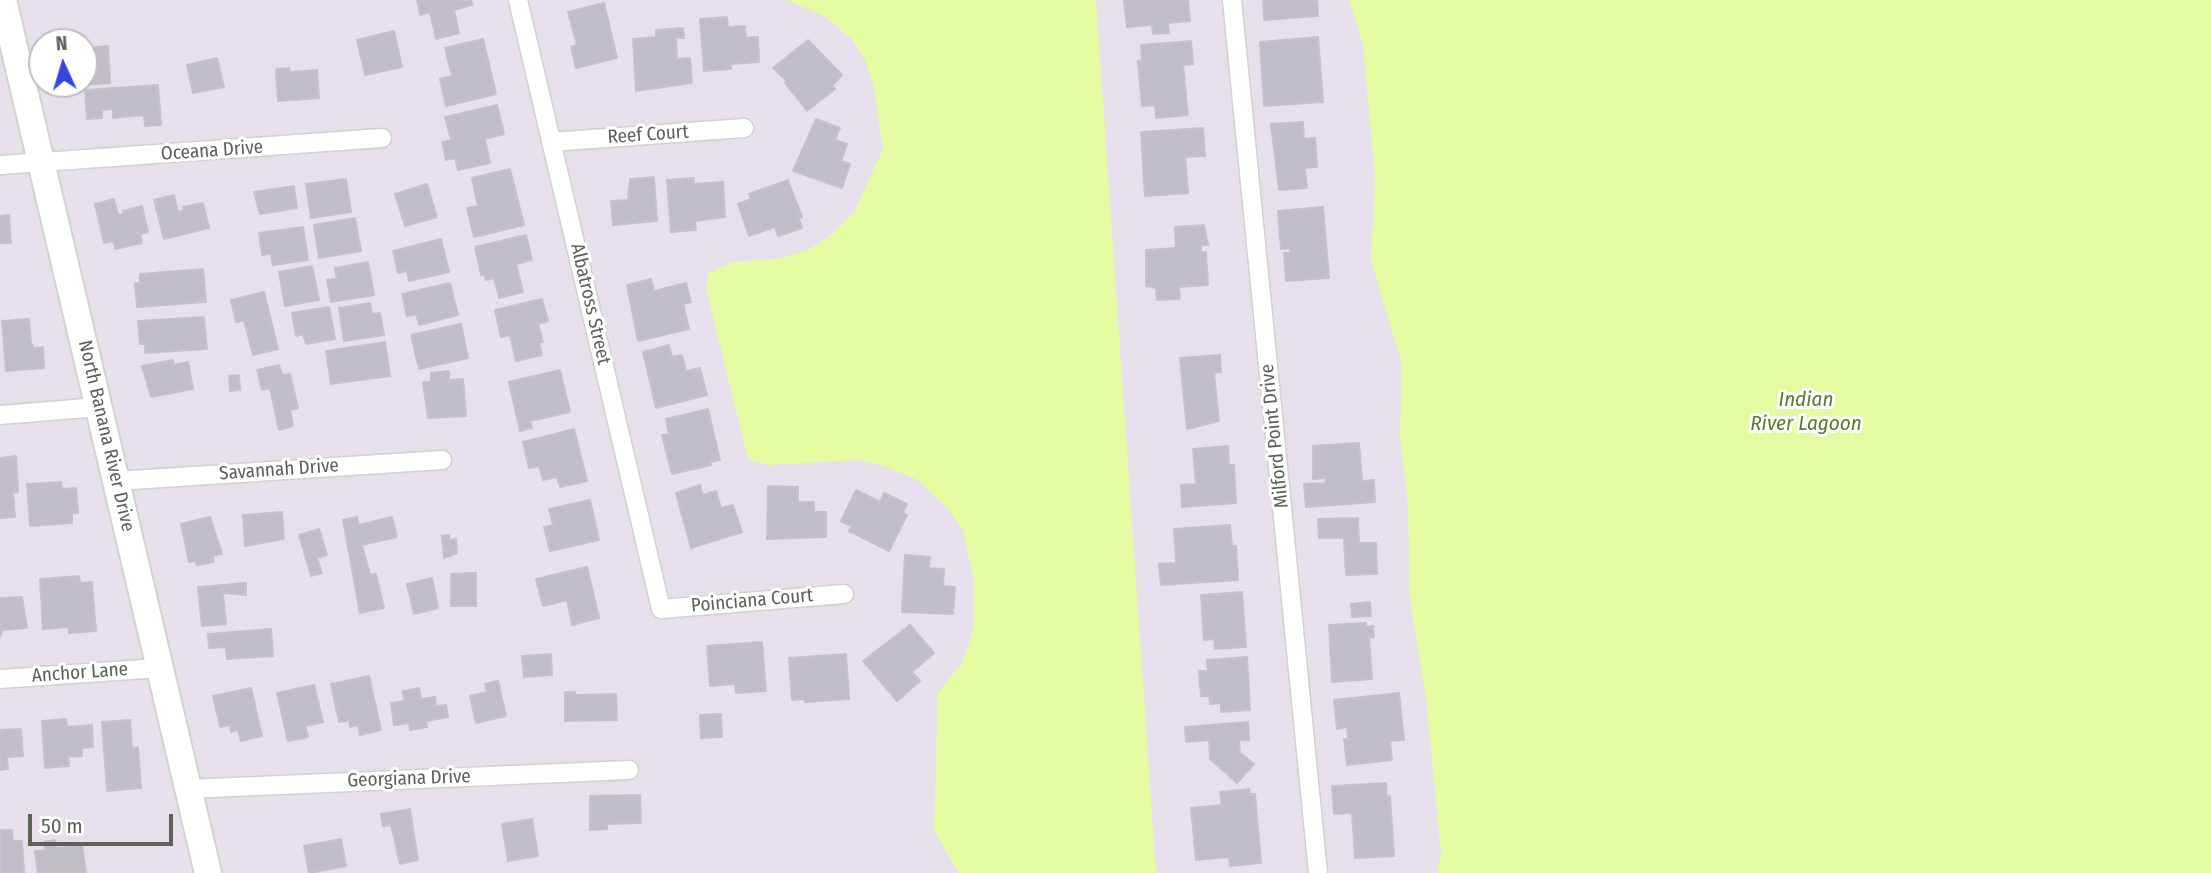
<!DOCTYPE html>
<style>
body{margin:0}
#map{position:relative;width:2211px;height:873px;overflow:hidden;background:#e7e0ec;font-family:"Fira Sans Condensed",sans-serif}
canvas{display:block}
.north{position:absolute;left:28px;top:28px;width:70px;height:70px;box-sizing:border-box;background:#fff;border:2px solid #bfc0bd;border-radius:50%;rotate:356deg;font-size:19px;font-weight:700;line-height:28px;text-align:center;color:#5e6159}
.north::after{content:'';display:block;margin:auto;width:24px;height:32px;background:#3145e1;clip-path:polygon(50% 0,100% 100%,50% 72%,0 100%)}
.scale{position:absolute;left:28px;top:814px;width:145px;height:32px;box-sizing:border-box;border:4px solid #5e6159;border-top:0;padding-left:9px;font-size:21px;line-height:24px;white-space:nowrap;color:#5e6159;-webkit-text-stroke:5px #fff;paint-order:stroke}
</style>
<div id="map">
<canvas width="2211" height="873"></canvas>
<div class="north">N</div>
<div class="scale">50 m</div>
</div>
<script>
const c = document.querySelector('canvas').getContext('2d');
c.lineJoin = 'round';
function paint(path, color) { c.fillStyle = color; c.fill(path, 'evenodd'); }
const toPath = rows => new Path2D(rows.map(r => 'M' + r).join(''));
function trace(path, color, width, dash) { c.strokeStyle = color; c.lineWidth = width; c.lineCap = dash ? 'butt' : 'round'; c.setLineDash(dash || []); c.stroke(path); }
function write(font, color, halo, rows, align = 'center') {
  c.font = font + ' "Fira Sans Condensed",sans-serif'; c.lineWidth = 6; c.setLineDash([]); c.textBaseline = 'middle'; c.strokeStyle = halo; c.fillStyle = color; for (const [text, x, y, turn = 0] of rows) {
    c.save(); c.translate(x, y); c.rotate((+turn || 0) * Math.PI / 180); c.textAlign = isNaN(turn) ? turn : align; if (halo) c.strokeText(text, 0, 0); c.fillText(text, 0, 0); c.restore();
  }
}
paint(toPath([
 [787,0,1096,0,1156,873,959,873,934,831,938,693,962,663,973,631,974,581,963,530,950,511,918,480,884,466,859,460,768,465,751,460,747,454,706,289,708,274,733,262,782,258,808,250,828,237,854,212,883,149,874,86,865,60,852,39,824,16],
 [1349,0,2211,0,2211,873,1437,873,1441,853,1426,697,1410,599,1408,506,1400,437,1402,364,1371,260,1375,179,1363,44]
]), '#e5fba1');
const building = toPath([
 [417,0,471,0,472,5,454,10,459,33,436,39,430,12,420,15,417,0],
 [1124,0,1188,0,1190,21,1168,23,1169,33,1153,34,1152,25,1127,27,1124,0],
 [1263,0,1317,0,1318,16,1264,20,1263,0],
 [604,3,617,58,576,68,571,47,577,45,568,12,604,3],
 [727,17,728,27,745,26,746,38,758,37,759,62,731,64,731,69,704,71,700,19,727,17],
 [683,28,684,38,676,38,677,59,690,58,692,83,636,91,633,39,656,37,656,30,683,28],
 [394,31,402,67,365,75,357,40,394,31],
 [1318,37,1323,102,1264,106,1260,42,1318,37],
 [483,39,496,94,446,106,440,79,452,76,445,48,483,39],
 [808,40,842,75,832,86,835,89,807,111,785,83,787,81,773,68,808,40],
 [1191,41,1193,64,1183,65,1188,115,1156,118,1155,105,1142,106,1138,61,1142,61,1141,45,1191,41],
 [108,46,110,83,85,85,84,48,108,46],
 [217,58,224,87,193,93,187,65,217,58],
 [289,68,290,72,317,70,319,98,278,101,276,69,289,68],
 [158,85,161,125,145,126,144,115,113,118,113,109,102,110,102,118,87,119,85,90,158,85],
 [497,105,504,134,485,139,490,163,458,170,455,158,446,160,442,142,451,140,445,117,497,105],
 [816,119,840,128,835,140,847,144,841,161,850,164,842,188,793,171,816,119],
 [1303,122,1304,139,1315,138,1317,167,1305,168,1307,188,1279,190,1271,124,1303,122],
 [1203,128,1205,156,1185,157,1188,193,1145,196,1141,132,1203,128],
 [510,169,524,225,474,237,467,208,478,206,472,178,510,169],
 [654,177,657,221,613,225,611,201,628,200,630,179,654,177],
 [694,178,694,184,723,182,725,217,695,221,696,230,671,232,667,180,694,178],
 [346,179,351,212,311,218,306,184,346,179],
 [788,180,802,217,799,218,802,228,778,236,775,227,749,236,738,204,751,199,749,194,788,180],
 [427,184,437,217,405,226,395,194,427,184],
 [294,186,297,208,260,214,254,192,294,186],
 [174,195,178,212,184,210,183,207,203,203,209,228,164,239,154,200,174,195],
 [114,199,118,215,123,214,123,211,142,206,148,232,140,234,142,243,115,249,113,241,104,243,95,204,114,199],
 [1323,207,1329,278,1286,281,1284,253,1290,253,1290,248,1281,249,1278,211,1323,207],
 [9,215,11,243,0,243,0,216,9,215],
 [355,218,361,251,319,258,314,225,355,218],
 [1204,225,1208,245,1201,245,1201,252,1206,252,1208,285,1179,287,1180,299,1157,300,1156,288,1146,286,1146,250,1176,248,1175,227,1204,225],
 [303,227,308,260,273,265,271,254,262,255,259,233,303,227],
 [526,235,532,260,516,264,523,292,499,298,494,278,486,280,484,274,481,275,475,247,526,235],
 [441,239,449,272,409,281,407,271,398,273,393,251,441,239],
 [368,262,374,295,331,302,327,280,337,279,335,268,368,262],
 [312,266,319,300,285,306,279,272,312,266],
 [203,269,206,302,137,307,135,283,140,283,140,274,203,269],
 [651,279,654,291,686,283,691,302,683,304,689,329,638,341,627,285,651,279],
 [450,283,458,315,419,325,416,314,407,316,402,294,450,283],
 [264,292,278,349,253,355,244,320,236,322,231,300,264,292],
 [542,299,548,321,538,324,543,342,539,343,542,355,516,361,510,335,501,337,495,310,542,299],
 [370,303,372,314,380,313,384,335,344,341,339,308,370,303],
 [329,307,335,339,306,344,303,334,296,336,292,313,329,307],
 [204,317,207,349,145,353,145,344,140,344,138,321,204,317],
 [29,319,31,343,34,348,43,347,44,368,6,371,2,321,29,319],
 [461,324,468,358,419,369,411,335,461,324],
 [385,342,390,376,331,384,326,351,385,342],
 [669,345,672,357,682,355,686,371,700,368,707,395,656,408,643,352,669,345],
 [1220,355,1221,372,1214,373,1219,421,1187,429,1180,358,1220,355],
 [173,360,174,365,188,362,193,389,151,397,142,366,173,360],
 [279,365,282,375,290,374,298,408,290,410,293,426,279,430,270,388,262,390,257,370,279,365],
 [560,370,570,412,530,421,532,428,520,431,509,382,560,370],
 [449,371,449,380,463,379,466,416,428,418,423,382,431,382,431,373,449,371],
 [239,375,240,390,230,391,229,376,239,375],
 [708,409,720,460,710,462,711,465,672,474,662,435,669,434,666,419,708,409],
 [574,429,587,481,560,487,557,477,543,480,539,466,529,468,523,442,574,429],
 [1359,443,1362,481,1374,480,1375,502,1306,507,1304,484,1326,483,1326,478,1313,479,1313,446,1359,443],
 [1228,446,1229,465,1234,465,1236,503,1182,507,1181,485,1196,484,1193,449,1228,446],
 [16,456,18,492,13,493,15,517,0,518,0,458,16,456],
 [61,482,62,489,76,488,78,513,72,513,72,523,30,526,27,484,61,482],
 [700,485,703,495,716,491,721,508,733,505,742,532,691,548,676,493,700,485],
 [768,486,798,487,798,502,814,502,814,512,826,512,826,537,767,539,768,486],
 [856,490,880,502,884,493,907,504,903,513,907,515,889,551,849,531,851,526,841,521,856,490],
 [590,500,599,540,550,551,544,527,553,525,549,509,590,500],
 [282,512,284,539,245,546,243,515,282,512],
 [210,517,222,554,213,556,214,562,197,565,195,561,189,562,181,524,210,517],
 [357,517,359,525,392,517,397,537,362,545,370,575,376,574,384,608,360,613,343,520,357,517],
 [1358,518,1359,543,1376,543,1377,574,1346,575,1344,538,1319,538,1318,519,1358,518],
 [1230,525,1232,546,1236,546,1238,580,1161,585,1159,564,1176,563,1174,529,1230,525],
 [319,529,327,555,317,558,322,573,311,576,299,535,319,529],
 [449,535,449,540,456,539,457,553,444,558,442,536,449,535],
 [905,555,930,557,929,568,944,569,943,586,955,587,953,614,902,612,905,555],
 [587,567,599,618,572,625,567,600,543,606,536,579,587,567],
 [476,573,476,606,451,606,451,574,476,573],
 [79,576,80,583,92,582,96,631,69,633,68,627,43,629,40,579,79,576],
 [432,578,438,608,414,614,407,584,432,578],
 [246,583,246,595,224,593,223,585,246,583],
 [222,585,226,624,202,626,198,587,222,585],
 [1242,592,1246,647,1215,649,1214,639,1204,640,1201,595,1242,592],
 [22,597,27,628,2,630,0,637,0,598,22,597],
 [1370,602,1371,616,1352,617,1351,604,1370,602],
 [1366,623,1366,627,1373,626,1374,637,1369,638,1372,679,1332,682,1329,625,1366,623],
 [910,625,934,653,912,672,920,681,897,701,863,661,910,625],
 [271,629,273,656,227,659,226,647,209,648,208,634,271,629],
 [762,642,766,691,736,693,735,684,710,686,707,646,762,642],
 [551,654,552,675,524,677,522,656,551,654],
 [846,654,849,699,805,702,804,699,792,700,789,658,846,654],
 [1247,657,1250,710,1221,712,1221,703,1210,704,1209,696,1201,696,1199,671,1208,671,1207,660,1247,657],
 [369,676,381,730,360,735,358,725,350,727,349,720,339,722,331,684,369,676],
 [498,681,506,716,476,723,470,696,487,692,485,684,498,681],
 [314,685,323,722,305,726,308,737,288,741,277,693,314,685],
 [251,688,262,736,241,741,238,730,231,732,230,725,220,727,213,696,251,688],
 [419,688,421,699,435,697,436,706,446,705,448,717,426,721,427,727,410,730,409,723,394,725,391,703,404,701,403,691,419,688],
 [565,692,575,692,575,695,616,694,617,720,565,721,565,692],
 [1399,693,1404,740,1390,741,1392,760,1347,765,1344,739,1348,739,1347,727,1337,729,1334,700,1399,693],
 [721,714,722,737,701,738,700,715,721,714],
 [66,719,67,727,92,725,93,747,82,748,82,756,68,757,69,766,45,768,42,721,66,719],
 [130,720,132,748,138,747,141,788,107,791,102,722,130,720],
 [1248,722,1249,740,1239,740,1240,753,1254,764,1237,783,1210,759,1209,740,1186,742,1185,727,1248,722],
 [21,729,23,756,7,757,8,769,0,770,0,730,21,729],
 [1386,783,1387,797,1390,796,1394,856,1355,858,1352,813,1334,814,1332,786,1386,783],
 [1249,789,1250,794,1255,794,1261,863,1230,866,1229,857,1196,860,1191,808,1222,805,1220,792,1249,789],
 [640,795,641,823,607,824,607,829,590,830,590,796,640,795],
 [410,809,418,860,400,864,391,825,383,826,381,814,410,809],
 [532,819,538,856,508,861,502,824,532,819],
 [1,830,12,830,13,841,22,841,24,873,0,873,1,830],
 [341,839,346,866,309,873,304,846,341,839],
 [55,840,56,848,82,845,86,873,38,873,35,851,45,850,44,842,55,840]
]);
paint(building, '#c1bdc6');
trace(building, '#c7bfd0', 2);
const street = toPath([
 [518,0,661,609,844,594],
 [1232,0,1318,873],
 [551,142,744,128],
 [0,165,382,138],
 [0,415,98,407],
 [116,481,442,460],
 [0,679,159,668],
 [188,789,629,770]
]);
const secondary = toPath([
 [3,0,208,873]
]);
trace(street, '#d0d3cc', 21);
trace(secondary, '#d0d4cb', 30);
trace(street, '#fff', 18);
trace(secondary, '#fff', 26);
write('19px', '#5e6159', '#fff', [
 ["Reef Court",648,135,-4],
 ["Oceana Drive",212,151,-4],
 ["Albatross Street",590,304,77],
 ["North Banana River Drive",106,436,77],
 ["Milford Point Drive",1275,436,-96],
 ["Savannah Drive",279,470,-4],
 ["Poinciana Court",752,601,-5],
 ["Anchor Lane",80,673,-4],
 ["Georgiana Drive",409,779,-2]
]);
write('italic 21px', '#617830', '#fff', [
 ["Indian",1806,400],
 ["River Lagoon",1806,424]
]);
</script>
